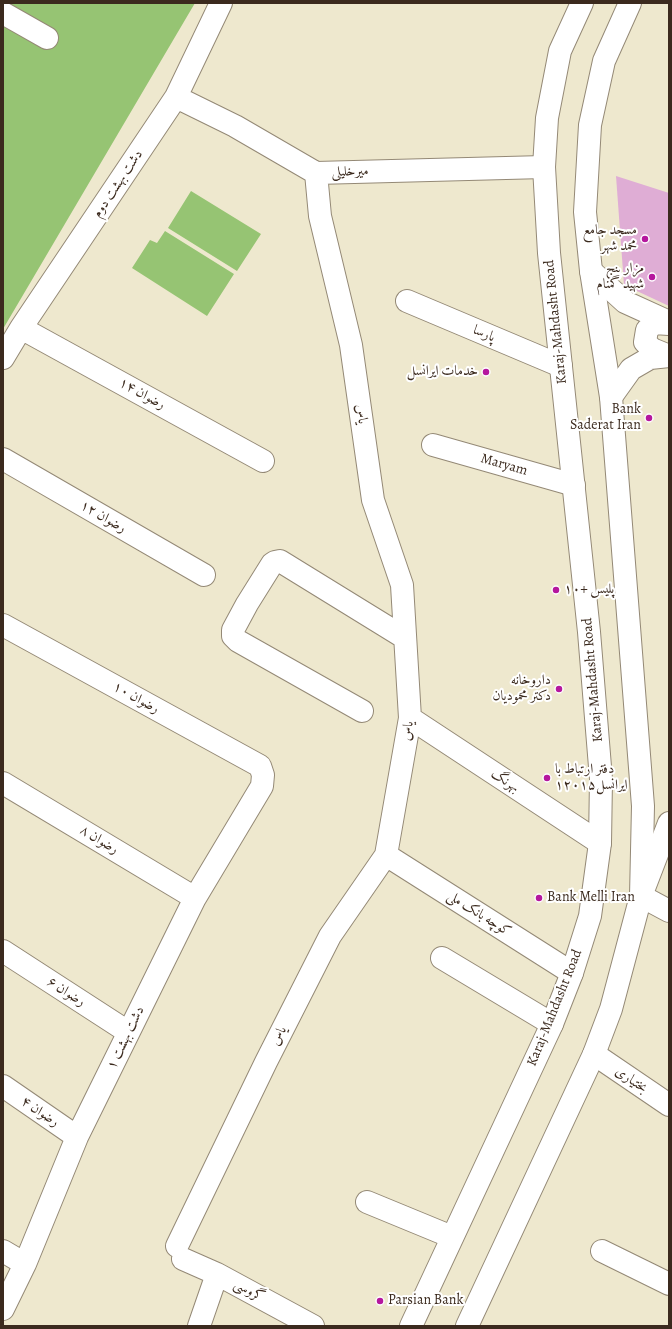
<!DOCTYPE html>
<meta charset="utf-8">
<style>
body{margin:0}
#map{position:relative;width:672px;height:1329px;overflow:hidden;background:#eee8ce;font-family:Alegreya,serif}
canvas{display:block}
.frame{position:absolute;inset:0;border:4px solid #3b2a1e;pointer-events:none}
</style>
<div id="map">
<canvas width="672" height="1329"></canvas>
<div class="frame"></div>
</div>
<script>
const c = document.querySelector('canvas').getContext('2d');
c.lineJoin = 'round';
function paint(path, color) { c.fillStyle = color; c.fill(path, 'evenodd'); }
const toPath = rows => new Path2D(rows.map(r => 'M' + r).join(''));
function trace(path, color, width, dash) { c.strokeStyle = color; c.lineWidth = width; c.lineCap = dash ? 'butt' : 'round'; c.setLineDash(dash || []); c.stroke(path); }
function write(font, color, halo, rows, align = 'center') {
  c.font = font + ' Alegreya,Amiri,serif'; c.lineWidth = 4; c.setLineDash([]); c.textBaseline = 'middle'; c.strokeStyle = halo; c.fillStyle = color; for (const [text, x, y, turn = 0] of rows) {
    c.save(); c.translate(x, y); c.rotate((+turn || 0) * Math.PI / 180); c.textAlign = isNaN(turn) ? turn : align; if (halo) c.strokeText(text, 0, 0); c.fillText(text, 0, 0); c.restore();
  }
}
paint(toPath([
 [3,3,195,3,3,329],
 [191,191,261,234,237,271,168,228],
 [165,231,234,274,207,316,132,268,150,240,157,243]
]), '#96c473');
paint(toPath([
 [616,176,669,193,669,306,624,285]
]), '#dfadd5');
const minor = toPath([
 [3,13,47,38],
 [176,97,235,126,316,173,544,167],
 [407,301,561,366],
 [21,328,263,461],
 [3,358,21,328,176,97,221,3],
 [433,445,574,485],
 [3,459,204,575],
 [3,625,260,766,263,775,262,786,195,898,77,1137,25,1264,3,1309],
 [362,711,238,641,233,636,233,630,247,604,272,564,275,562,280,561,405,638],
 [410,718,600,843],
 [3,783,195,898],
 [669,823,641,896,669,911],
 [386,855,572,973],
 [3,951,128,1032],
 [442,958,552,1024],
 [594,1054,669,1105],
 [3,1086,77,1137],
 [367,1202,452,1237],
 [177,1246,266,1062,330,936,386,855,410,718,402,585,373,500,351,345,320,216,316,173],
 [3,1251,25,1264],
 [602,1251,669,1284],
 [183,1259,217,1274,313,1326],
 [199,1326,217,1274]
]);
const tertiary = toPath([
 [591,271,625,302,669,322],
 [669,356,652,349,645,342,647,330,654,323,669,324],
 [611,397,631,369,650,358,669,356]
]);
const primary = toPath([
 [411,1326,552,1024,572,973,590,916,600,843,601,779,589,632,549,253,544,167,547,118,560,51,582,3],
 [467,1326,594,1054,611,1009,641,896,643,806,611,397,591,271,585,212,590,125,604,61,630,3]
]);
trace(minor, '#948976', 24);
trace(tertiary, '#948976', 24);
trace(primary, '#948976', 24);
trace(minor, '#fff', 22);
trace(tertiary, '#fff', 22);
trace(primary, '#fff', 22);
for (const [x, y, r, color] of [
 [645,239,4,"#b5179e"],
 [652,277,4,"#b5179e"],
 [486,372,4,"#b5179e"],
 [649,418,4,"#b5179e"],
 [556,590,4,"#b5179e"],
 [559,689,4,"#b5179e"],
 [547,778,4,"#b5179e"],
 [539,898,4,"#b5179e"],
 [380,1301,4,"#b5179e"]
]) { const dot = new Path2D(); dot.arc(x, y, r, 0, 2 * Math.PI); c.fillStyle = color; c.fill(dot); trace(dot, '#fff', 1.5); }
write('14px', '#3b2a1e', '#fff', [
 ["میرخلیلی",350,172,-2],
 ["دشت بهشت دوم",118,184,-56],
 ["Karaj-Mahdasht Road",556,322,-96],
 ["پارسا",484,334,23],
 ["رضوان ۱۴",142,394,29],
 ["یاس",361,414,82],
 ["Maryam",504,465,16],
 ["رضوان ۱۲",103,517,30],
 ["Karaj-Mahdasht Road",593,680,-95],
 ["رضوان ۱۰",136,698,29],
 ["یاس",408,731,-81],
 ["بهرنگ",505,781,33],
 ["رضوان ۸",99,840,31],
 ["کوچه بانک ملی",479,914,32],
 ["رضوان ۶",66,992,33],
 ["Karaj-Mahdasht Road",555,1008,-68],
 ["یاس",279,1036,-63],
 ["دشت بهشت ۱",126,1038,-64],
 ["بختیاری",631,1080,34],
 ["رضوان ۴",40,1112,34],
 ["گروسی",249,1291,28]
]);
write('14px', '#3b2a1e', '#fff', [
 ["مسجد جامع",637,231],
 ["محمد شهر",637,247],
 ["مزار پنج",644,269],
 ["شهید گمنام",644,285],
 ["خدمات ایرانسل",478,372],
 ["Bank",641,410],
 ["Saderat Iran",641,426],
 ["پلیس +۱۰",564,590,"left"],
 ["داروخانه",551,681],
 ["دکتر محمودیان",551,697],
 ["دفتر ارتباط با",555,770,"left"],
 ["ایرانسل۱۲۰۱۵",555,786,"left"],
 ["Bank Melli Iran",547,898,"left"],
 ["Parsian Bank",388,1301,"left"]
], 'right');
</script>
